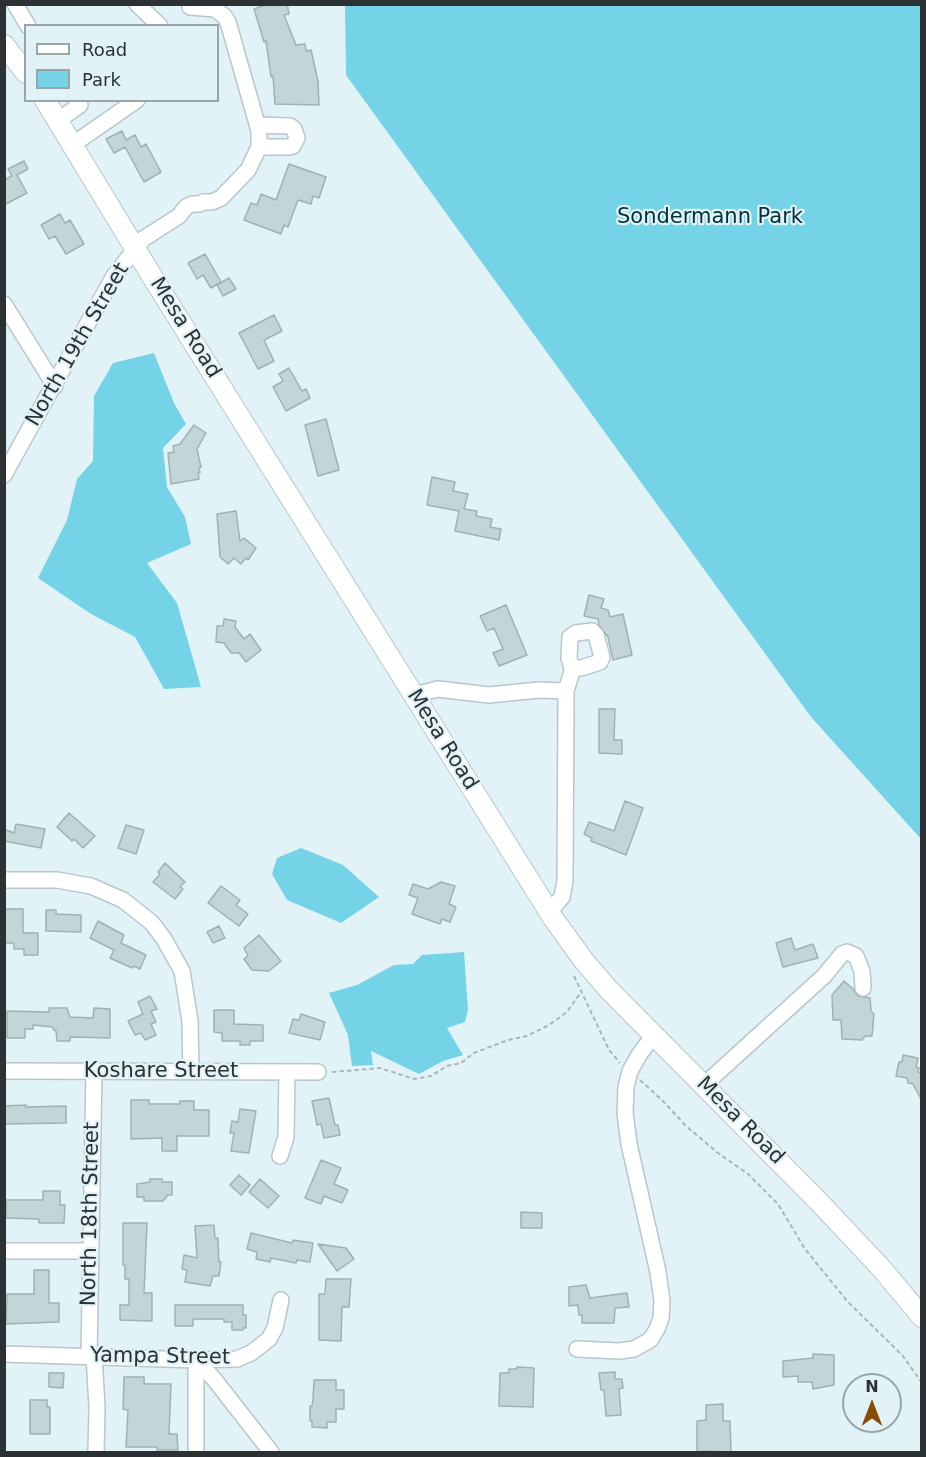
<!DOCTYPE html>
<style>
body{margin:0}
#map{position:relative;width:926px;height:1457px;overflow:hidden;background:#e2f3f7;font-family:"DejaVu Sans",sans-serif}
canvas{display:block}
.frame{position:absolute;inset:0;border:6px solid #2c3234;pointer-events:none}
.legend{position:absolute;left:24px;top:24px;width:195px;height:78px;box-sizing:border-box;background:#e2f3f7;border:2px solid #99a6a9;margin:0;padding:8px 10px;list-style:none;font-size:18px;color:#2c3234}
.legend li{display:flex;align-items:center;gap:12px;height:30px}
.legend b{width:30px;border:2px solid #99a6a9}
.north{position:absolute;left:842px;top:1373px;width:60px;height:60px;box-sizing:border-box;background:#e2f3f7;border:2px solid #99a6a9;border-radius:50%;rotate:0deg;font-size:16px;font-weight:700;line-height:24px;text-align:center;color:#2c3234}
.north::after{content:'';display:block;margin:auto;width:21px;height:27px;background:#884e06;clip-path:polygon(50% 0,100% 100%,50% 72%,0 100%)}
</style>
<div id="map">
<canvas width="926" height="1457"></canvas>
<div class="frame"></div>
<ul class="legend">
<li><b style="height:8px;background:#fff"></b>Road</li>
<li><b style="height:16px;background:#74d3e6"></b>Park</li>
</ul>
<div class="north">N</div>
</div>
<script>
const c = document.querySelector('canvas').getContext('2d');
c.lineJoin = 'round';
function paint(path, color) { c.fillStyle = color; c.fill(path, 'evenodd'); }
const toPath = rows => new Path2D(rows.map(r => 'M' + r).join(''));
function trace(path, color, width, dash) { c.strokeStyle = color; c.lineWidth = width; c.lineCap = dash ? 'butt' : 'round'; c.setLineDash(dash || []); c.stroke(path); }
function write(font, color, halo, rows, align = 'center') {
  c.font = font + ' "DejaVu Sans",sans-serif'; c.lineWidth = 4.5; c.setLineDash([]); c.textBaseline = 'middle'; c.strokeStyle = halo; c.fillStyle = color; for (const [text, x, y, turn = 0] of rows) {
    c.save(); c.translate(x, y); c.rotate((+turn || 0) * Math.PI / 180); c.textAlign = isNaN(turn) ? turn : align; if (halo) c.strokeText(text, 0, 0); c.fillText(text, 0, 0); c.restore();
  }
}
paint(toPath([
 [345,5,921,5,921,839,811,717,346,75],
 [154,353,174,403,186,424,163,448,167,487,185,517,191,544,147,563,177,603,201,687,164,689,135,637,91,614,38,578,67,520,77,479,93,461,94,396,113,363],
 [301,848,343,865,379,897,341,923,287,900,272,874,277,858],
 [464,952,468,1010,465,1022,447,1028,463,1055,443,1061,419,1074,371,1051,373,1065,352,1066,348,1035,329,993,357,985,394,965,413,964,422,955]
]), '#74d3e6');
const building = toPath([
 [268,4,287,4,289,14,284,15,296,45,305,44,306,51,311,50,318,81,319,105,275,104,273,76,271,77,266,41,264,42,254,9,268,4],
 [122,131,126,140,135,135,141,147,146,144,161,172,144,182,125,147,114,153,106,139,122,131],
 [24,161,28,169,17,175,27,193,4,205,4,180,12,176,8,169,24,161],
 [289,164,326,177,319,198,313,196,311,204,298,200,288,227,284,225,281,234,244,220,251,203,257,205,261,194,276,200,289,164],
 [60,214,65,223,70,220,84,244,66,254,55,236,49,239,41,225,60,214],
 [205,254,221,282,211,288,203,275,197,279,188,263,205,254],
 [229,278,236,289,223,296,217,285,229,278],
 [274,315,282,331,264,340,274,361,258,369,239,333,274,315],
 [289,368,302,391,306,389,310,398,286,411,273,387,283,381,279,374,289,368],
 [326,419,339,470,318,476,305,425,326,419],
 [194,425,206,433,197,449,201,467,199,468,200,473,198,473,199,479,171,484,168,453,174,452,173,446,180,444,194,425],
 [432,477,455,482,453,491,468,494,464,509,477,511,476,516,492,519,490,527,501,529,499,540,455,531,459,511,427,505,432,477],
 [236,511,240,541,244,538,256,548,248,560,246,558,241,564,234,558,228,564,220,557,217,514,236,511],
 [589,595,604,599,601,608,608,610,610,617,623,614,632,655,613,660,608,637,599,625,598,619,584,616,589,595],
 [506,605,527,655,499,666,493,653,503,649,494,628,487,631,480,616,506,605],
 [224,619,236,621,235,627,244,639,250,634,261,650,246,662,239,653,231,653,224,643,216,642,217,626,223,626,224,619],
 [599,709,615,709,614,740,622,740,622,754,599,753,599,709],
 [625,801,643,808,626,855,591,841,592,838,584,834,589,822,614,831,625,801],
 [69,813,95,836,83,848,74,839,72,841,57,827,69,813],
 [16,824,45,829,41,848,4,841,4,829,14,833,16,824],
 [126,825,144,830,136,854,118,848,126,825],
 [165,863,185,882,180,887,183,889,175,899,153,882,160,874,158,872,165,863],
 [441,882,455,886,449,904,456,907,450,922,442,919,440,924,412,914,418,898,409,895,413,884,428,889,441,882],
 [221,886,240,900,236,905,248,914,239,926,208,903,221,886],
 [4,909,23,909,23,933,38,933,38,955,24,955,24,949,14,949,14,943,4,943,4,909],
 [46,910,56,910,56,914,81,915,81,932,46,931,46,910],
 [98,921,124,935,121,943,146,955,140,969,134,966,132,968,110,958,114,950,90,938,98,921],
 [219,926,225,938,213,943,207,932,219,926],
 [259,935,281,961,269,971,252,970,244,959,248,956,244,948,259,935],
 [791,938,795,950,813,944,818,958,783,967,776,943,791,938],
 [844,981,853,989,858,996,870,998,871,1011,874,1014,872,1036,865,1036,862,1040,842,1039,841,1020,833,1020,832,995,844,981],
 [150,996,157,1009,151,1011,156,1022,151,1024,156,1035,145,1040,141,1033,135,1035,128,1021,143,1014,138,1002,150,996],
 [49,1008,67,1008,70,1017,93,1018,94,1008,110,1009,110,1038,70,1037,70,1041,57,1041,56,1031,54,1030,53,1027,33,1025,33,1029,25,1029,25,1038,7,1038,7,1011,49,1012,49,1008],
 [214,1010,234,1010,234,1024,263,1025,263,1041,250,1041,250,1045,240,1045,240,1041,222,1041,222,1033,214,1032,214,1010],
 [301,1014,325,1022,320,1040,289,1033,293,1019,299,1020,301,1014],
 [903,1055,918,1058,916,1067,919,1068,918,1072,921,1073,921,1099,913,1084,908,1083,907,1078,896,1076,899,1062,902,1062,903,1055],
 [329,1098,335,1125,338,1125,340,1135,324,1138,321,1124,317,1125,312,1101,329,1098],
 [131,1100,149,1100,149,1104,180,1104,180,1101,194,1101,194,1110,209,1110,209,1136,177,1136,177,1151,162,1151,162,1138,131,1139,131,1100],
 [26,1105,26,1107,66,1106,66,1123,4,1124,4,1106,26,1105],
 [240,1109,256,1111,249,1153,231,1151,234,1133,230,1133,232,1121,238,1122,240,1109],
 [321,1160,341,1168,334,1184,348,1190,342,1203,324,1196,321,1204,305,1198,321,1160],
 [239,1175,250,1185,241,1195,230,1185,239,1175],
 [150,1179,162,1179,162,1182,172,1182,172,1195,168,1195,163,1201,144,1201,144,1197,137,1197,137,1184,150,1182,150,1179],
 [260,1179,279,1196,268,1208,249,1192,260,1179],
 [43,1191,60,1191,60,1205,65,1205,64,1223,39,1223,39,1219,6,1218,6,1200,43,1200,43,1191],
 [521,1212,542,1213,542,1228,521,1228,521,1212],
 [123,1223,147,1223,144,1293,152,1293,152,1321,120,1320,120,1305,129,1305,129,1279,125,1279,125,1265,123,1265,123,1223],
 [214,1225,215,1238,218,1238,219,1262,221,1262,219,1276,213,1276,210,1286,185,1282,187,1270,182,1269,184,1255,197,1258,195,1226,214,1225],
 [251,1233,292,1243,293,1240,313,1243,310,1262,297,1260,296,1263,271,1258,270,1262,256,1259,257,1252,247,1249,251,1233],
 [318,1244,346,1248,354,1259,337,1271,318,1244],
 [34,1270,49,1270,49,1303,59,1303,59,1322,6,1324,7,1294,34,1294,34,1270],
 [326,1279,351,1279,349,1307,342,1307,341,1341,319,1340,319,1294,325,1294,326,1279],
 [586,1285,590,1298,627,1293,629,1307,615,1308,614,1323,582,1323,582,1315,579,1315,578,1305,569,1306,569,1287,586,1285],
 [175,1305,243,1305,243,1315,246,1315,246,1328,243,1328,243,1330,232,1330,232,1322,224,1322,224,1319,193,1319,193,1326,175,1326,175,1305],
 [813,1354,834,1355,834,1385,813,1389,812,1382,798,1382,798,1376,783,1377,783,1361,813,1358,813,1354],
 [517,1367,534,1368,533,1407,499,1406,500,1373,509,1373,509,1369,517,1369,517,1367],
 [615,1372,615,1379,622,1379,623,1388,619,1389,621,1415,606,1416,604,1390,601,1390,599,1373,615,1372],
 [49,1373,64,1373,63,1388,49,1387,49,1373],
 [124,1377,144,1377,144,1384,171,1384,169,1434,177,1434,178,1450,157,1450,157,1447,126,1447,128,1410,123,1409,124,1377],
 [314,1380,336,1380,336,1390,344,1390,344,1409,336,1409,336,1422,327,1422,327,1428,312,1427,312,1421,310,1421,310,1406,312,1406,313,1399,314,1380],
 [30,1400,47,1400,47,1407,50,1407,50,1434,30,1434,30,1400],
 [723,1404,723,1421,730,1421,731,1452,697,1451,697,1421,706,1420,706,1405,723,1404]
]);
paint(building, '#c4d5d8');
trace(building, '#a0b1b4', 1.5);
const minor = toPath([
 [15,4,28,26],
 [137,4,160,26],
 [190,7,215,9,224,16,228,22,259,131,259,147,248,170,221,198,212,202,203,202],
 [57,121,80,105,77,100],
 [258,125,290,126,294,129,297,138,293,146,289,147,259,147],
 [72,145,137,100],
 [4,304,55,386],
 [4,475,114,276,143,239,179,216,186,207,192,204,200,204],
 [592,631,596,635,602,657,600,662,581,668,572,668,569,658,570,637,576,633,592,631],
 [414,695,438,689,489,695,539,690,566,691,573,668],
 [4,880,57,880,91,886,123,900,152,923,164,939,182,971,190,1021,191,1072],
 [549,912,562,897,565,881,566,691],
 [4,1071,318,1072],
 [704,1085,824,976,842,954,847,952,856,956,862,971,863,988],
 [280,1156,286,1137,287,1072],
 [4,1251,90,1251],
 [577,1349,619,1351,634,1349,650,1340,657,1329,661,1318,662,1301,658,1272,629,1144,625,1113,626,1087,630,1071,639,1055,654,1035],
 [4,1354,196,1360,237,1359,251,1353,269,1339,275,1328,281,1300],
 [89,1356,94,1071],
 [94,1356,97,1407,96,1452],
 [196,1360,214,1379,271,1452],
 [196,1452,196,1360]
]);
const major = toPath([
 [4,45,26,73],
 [45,100,153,278,553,918,584,961,609,990,820,1203,882,1269,922,1317]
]);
trace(minor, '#b7c7cb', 18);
trace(major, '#b7c7cb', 22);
trace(toPath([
 [574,976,609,1050,620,1063],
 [332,1072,380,1068,414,1079,431,1076,447,1066,461,1063,474,1053,508,1040,527,1036,549,1025,567,1012,581,992],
 [640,1080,662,1100,686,1126,718,1153,748,1174,778,1204,805,1249,848,1302,903,1356,922,1383]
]), '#a8b6b9', 2, [4.5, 3]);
trace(minor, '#fff', 15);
trace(major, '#fff', 20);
write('21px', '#00323b', '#e2f3f7', [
 ["Sondermann Park",710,218]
]);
write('21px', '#2c3234', '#e2f3f7', [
 ["Mesa Road",185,328,58],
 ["North 19th Street",78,345,-60],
 ["Mesa Road",442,740,58],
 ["Koshare Street",161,1072],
 ["Mesa Road",740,1121,45],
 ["North 18th Street",91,1214,-89],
 ["Yampa Street",160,1357,1]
]);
</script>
